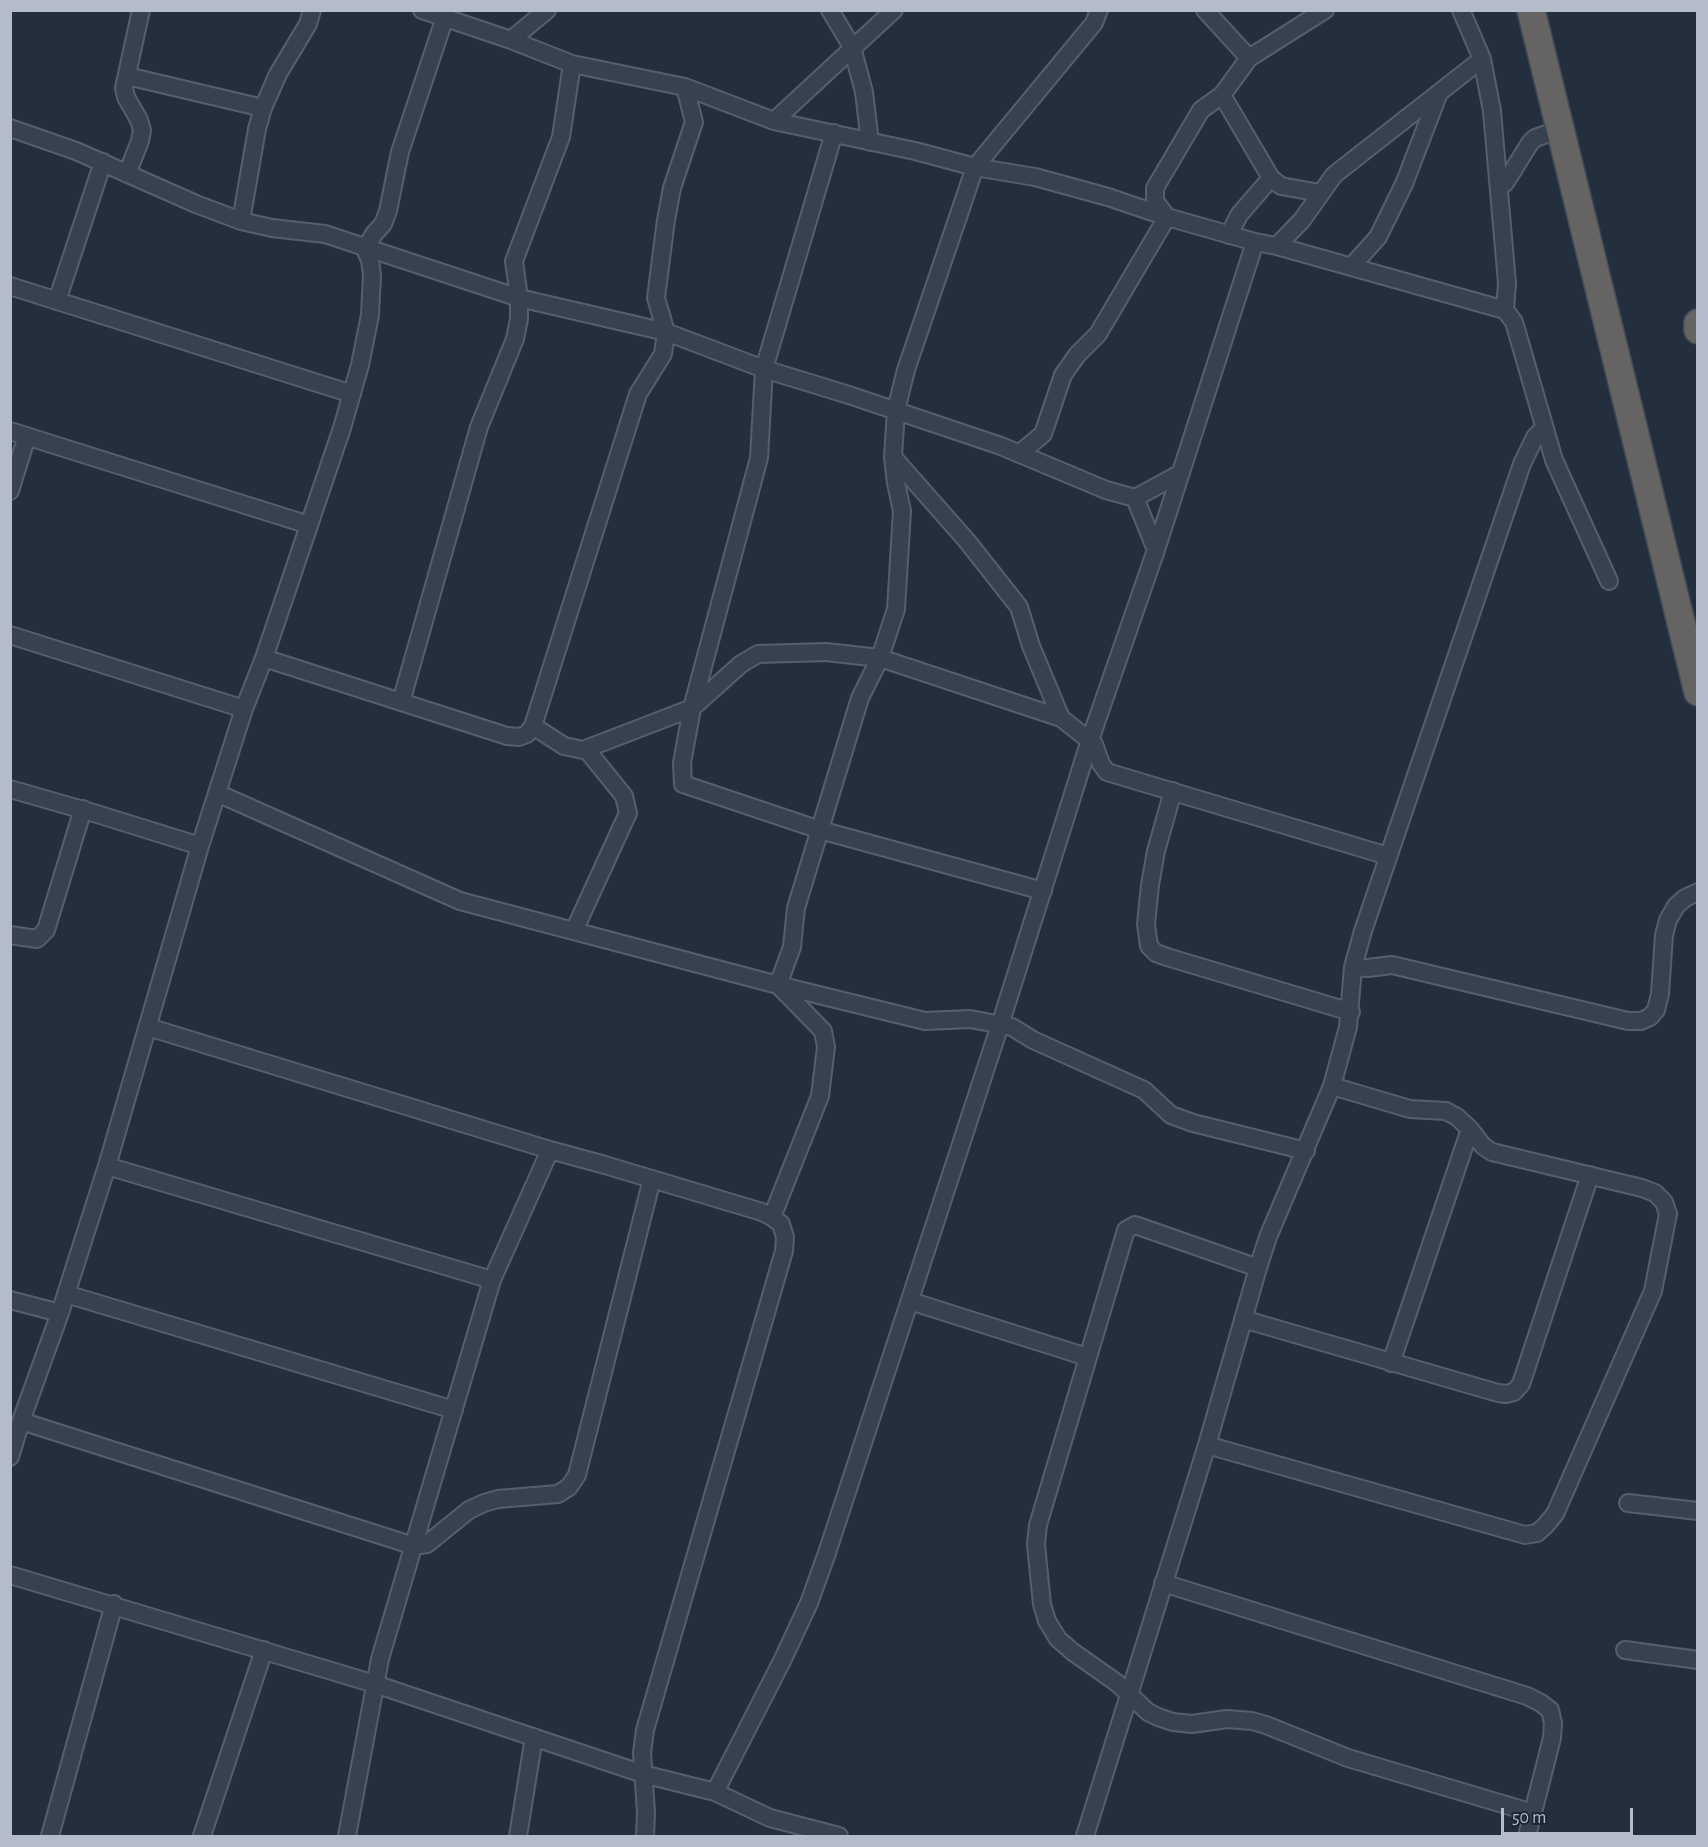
<!DOCTYPE html>
<style>
body{margin:0}
#map{position:relative;width:1708px;height:1847px;overflow:hidden;background:#242f3e;font-family:"Alegreya Sans",sans-serif}
canvas{display:block}
.frame{position:absolute;inset:0;border:12px solid #b4bcc9;pointer-events:none}
.scale{position:absolute;left:1501px;top:1808px;width:132px;height:27px;box-sizing:border-box;border:3px solid #b4bcc9;border-top:0;padding-left:8px;font-size:18px;line-height:21px;white-space:nowrap;color:#b4bcc9;-webkit-text-stroke:4px #1d2633;paint-order:stroke}
</style>
<div id="map">
<canvas width="1708" height="1847"></canvas>
<div class="frame"></div>
<div class="scale">50 m</div>
</div>
<script>
const c = document.querySelector('canvas').getContext('2d');
c.lineJoin = 'round';
const toPath = rows => new Path2D(rows.map(r => 'M' + r).join(''));
function trace(path, color, width, dash) { c.strokeStyle = color; c.lineWidth = width; c.lineCap = dash ? 'butt' : 'round'; c.setLineDash(dash || []); c.stroke(path); }
const minor = toPath([
 [422,10,511,40,572,64,685,87,774,121,915,151,975,167,1035,177,1108,197,1167,217,1255,242,1277,246,1505,310],
 [830,10,852,47,864,92,870,142],
 [1205,10,1249,58],
 [1461,10,1482,59,1492,111,1507,283,1505,310,1514,322,1554,460,1609,581],
 [511,40,547,10],
 [127,76,263,108],
 [1222,95,1271,178,1281,186,1320,193],
 [774,121,894,10],
 [10,128,76,151,196,204,241,221,272,228,325,234,519,298,666,332,764,369,849,395,1001,446,1106,490,1135,498,1156,550],
 [834,133,764,369,759,458,692,708,682,763,683,784,820,830,1043,891],
 [127,174,140,141,142,130,139,120,126,97,124,88,141,10],
 [1499,184,1505,183,1507,180,1530,143,1535,138,1561,129],
 [241,221,257,129,263,108,278,74,308,24,312,10],
 [1229,235,1239,215,1271,178],
 [1277,246,1302,220,1334,175,1482,59],
 [1351,267,1378,237,1404,184,1439,93],
 [10,286,352,394],
 [57,301,103,162],
 [10,431,309,525],
 [1020,453,1043,434,1063,375,1077,355,1098,334,1167,217,1155,201,1155,188,1201,110,1222,95,1249,58,1325,10],
 [893,457,967,541,1019,607,1031,646,1061,718,1094,744,1101,764,1107,772,1388,856],
 [10,491,27,436],
 [1135,498,1181,473],
 [10,635,244,709],
 [264,658,507,736,519,737,527,734,533,726,638,394,663,354,666,332,656,298,666,220,672,188,694,122,685,87],
 [401,702,479,427,515,339,519,319,519,298,514,261,561,137,572,64],
 [533,726,564,746,583,750,692,708,741,664,758,654,826,652,880,658,1061,718],
 [10,789,97,814,200,846],
 [1173,791,1156,851,1150,885,1146,924,1149,946,1156,953,1167,957,1351,1012],
 [217,793,460,901,778,985,925,1021,970,1019,1012,1027,1033,1040,1144,1090,1171,1115,1193,1123,1306,1151],
 [574,931,628,813,624,796,586,749],
 [10,935,37,939,46,930,83,809],
 [1353,967,1368,968,1392,965,1628,1021,1641,1021,1650,1017,1656,1010,1660,994,1664,935,1668,920,1676,906,1685,898,1698,892],
 [148,1027,550,1150,605,1165,762,1212,772,1217,781,1224,785,1237,784,1251,645,1730,642,1753,646,1813,645,1836],
 [107,1166,492,1280],
 [772,1217,820,1096,826,1047,823,1031,778,985,792,947,796,908,860,698,880,658,896,609,902,511,896,483,893,457,896,410,906,370,975,167,1094,23,1099,10],
 [1258,1268,1141,1227,1135,1225,1126,1230,1038,1525,1036,1544,1038,1565,1042,1604,1047,1621,1058,1639,1073,1652,1117,1683,1148,1712,1158,1717,1173,1722,1192,1724,1227,1719,1252,1721,1266,1725,1348,1758,1533,1813],
 [66,1294,454,1410],
 [10,1300,60,1313],
 [910,1301,1087,1357],
 [1243,1319,1498,1393,1506,1394,1514,1392,1521,1384,1525,1372,1590,1175],
 [1391,1363,1470,1129],
 [21,1421,414,1546,427,1544,469,1510,484,1503,498,1499,558,1494,569,1487,577,1475,652,1179],
 [1207,1445,1525,1535,1537,1533,1545,1526,1555,1514,1653,1291,1668,1214,1664,1202,1655,1193,1642,1188,1492,1152,1483,1146,1470,1129,1457,1117,1446,1111,1410,1109,1332,1086],
 [10,1457,21,1421,60,1313,107,1166,200,846,244,709,264,658,342,428,360,365,370,315,372,275,370,260,365,249,374,234,383,224,388,211,400,152,445,17],
 [1628,1503,1698,1511],
 [10,1575,375,1684,643,1774,715,1792,770,1818,839,1836],
 [1163,1583,1527,1696,1541,1703,1550,1710,1553,1723,1552,1738,1527,1836],
 [1625,1650,1698,1660],
 [715,1792,782,1661,809,1603,827,1553,1000,1025,1090,740,1156,550,1255,242],
 [50,1836,114,1604],
 [202,1836,264,1650],
 [347,1836,380,1659,492,1280,550,1150],
 [518,1836,534,1737],
 [1085,1836,1207,1445,1258,1268,1268,1237,1332,1086,1348,1027,1353,967,1363,931,1522,464,1535,437,1544,428]
]);
const trunk = toPath([
 [1531,10,1698,692],
 [1698,323,1698,330]
]);
trace(minor, '#565f6c', 20);
trace(trunk, '#434c59', 30);
trace(minor, '#38414e', 16);
trace(trunk, '#656462', 27);
</script>
